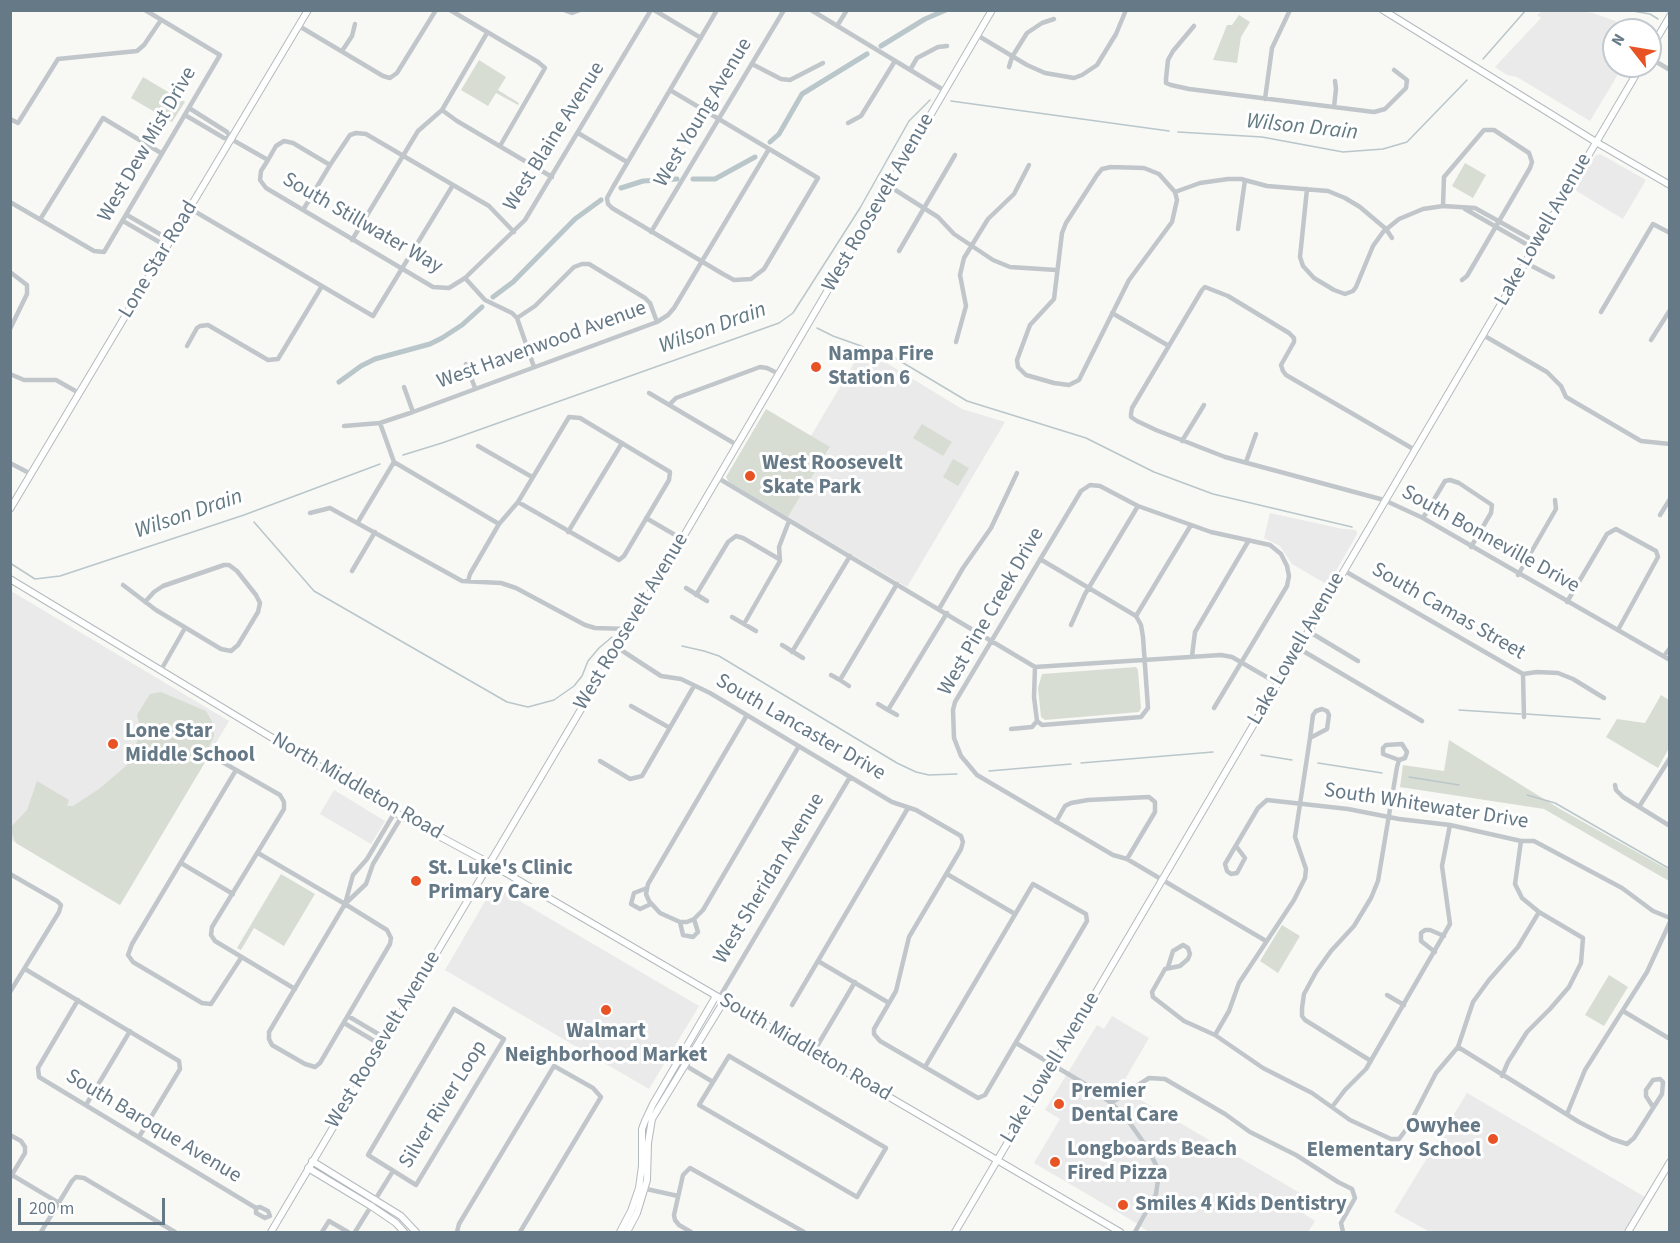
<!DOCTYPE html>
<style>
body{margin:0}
#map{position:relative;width:1680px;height:1243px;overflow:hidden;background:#f8f8f5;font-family:"Source Sans 3",sans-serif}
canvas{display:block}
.frame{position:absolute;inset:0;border:12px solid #667987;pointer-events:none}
.north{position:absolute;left:1602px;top:18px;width:60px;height:60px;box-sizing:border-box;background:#fff;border:2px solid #c2c9cf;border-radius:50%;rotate:301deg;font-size:16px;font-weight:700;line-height:24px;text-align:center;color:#667987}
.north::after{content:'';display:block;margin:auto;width:21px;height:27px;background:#e85325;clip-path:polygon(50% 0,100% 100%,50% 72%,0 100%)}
.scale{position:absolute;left:18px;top:1198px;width:147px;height:27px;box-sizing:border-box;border:3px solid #667987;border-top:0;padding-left:8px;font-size:18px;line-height:21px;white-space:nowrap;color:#667987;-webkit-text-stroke:4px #fff;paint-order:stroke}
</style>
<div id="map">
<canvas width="1680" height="1243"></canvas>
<div class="frame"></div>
<div class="north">N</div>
<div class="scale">200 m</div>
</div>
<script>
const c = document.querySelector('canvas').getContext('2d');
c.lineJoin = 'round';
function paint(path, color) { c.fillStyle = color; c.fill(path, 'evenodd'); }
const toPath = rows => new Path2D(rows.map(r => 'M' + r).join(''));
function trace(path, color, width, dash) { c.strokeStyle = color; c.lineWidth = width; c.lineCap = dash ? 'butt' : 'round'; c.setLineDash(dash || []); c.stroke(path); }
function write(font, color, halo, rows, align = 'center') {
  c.font = font + ' "Source Sans 3",sans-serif'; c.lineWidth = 6; c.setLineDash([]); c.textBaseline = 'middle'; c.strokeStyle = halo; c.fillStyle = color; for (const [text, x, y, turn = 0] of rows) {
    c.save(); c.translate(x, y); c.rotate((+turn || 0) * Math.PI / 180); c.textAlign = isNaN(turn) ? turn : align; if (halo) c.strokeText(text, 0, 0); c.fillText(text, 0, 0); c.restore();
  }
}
paint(toPath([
 [1543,11,1577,11,1593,13,1618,22,1647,27,1646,30,1614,30,1614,66,1623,66,1590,121,1517,77,1507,75,1495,67,1541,18,1537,15],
 [1600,154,1646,180,1623,219,1575,190,1595,156],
 [860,353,885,362,962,409,1005,422,907,587,788,517,830,448,811,436],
 [1270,513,1343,529,1356,530,1357,534,1328,585,1292,564,1280,546,1264,538],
 [11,591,229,721,120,905,11,840],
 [334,790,385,821,371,844,320,814],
 [494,886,699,1006,649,1089,445,970],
 [1112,1016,1149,1038,1121,1086,1132,1095,1312,1200,1304,1214,1315,1221,1308,1232,1149,1232,1133,1221,1034,1163,1060,1119,1045,1110,1097,1025,1104,1029],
 [1467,1093,1645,1197,1623,1232,1430,1232,1394,1212]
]), '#e9eae9');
paint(toPath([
 [1239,15,1250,22,1241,37,1237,63,1213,60,1227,25,1232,25],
 [479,60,506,77,498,90,519,103,518,105,496,93,488,106,461,90],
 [143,77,185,102,172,122,131,98],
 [1465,163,1486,175,1473,198,1452,186],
 [766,409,830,447,788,517,729,482,726,477],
 [922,424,952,442,943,456,913,438],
 [953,459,969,468,958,486,943,477],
 [1136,667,1138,670,1141,708,1139,712,1045,720,1041,717,1038,688,1042,674],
 [161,692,206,711,213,723,214,736,205,755,207,759,120,905,16,843,11,832,11,827,27,810,37,781,69,800,67,806,73,806,99,789,127,765,141,732,137,715,150,694],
 [1661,695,1669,700,1669,748,1658,768,1606,737,1617,719,1645,723],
 [1449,740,1560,809,1669,870,1669,881,1544,809,1400,787,1403,765,1444,771],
 [281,874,315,894,284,946,254,928,241,950,237,948],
 [1282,925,1300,936,1278,973,1260,961],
 [1609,975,1628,987,1604,1026,1585,1015]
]), '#d8ddd4');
trace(toPath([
 [1627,10,1650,14,1658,19],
 [1483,59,1526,10],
 [951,101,1169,131],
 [1178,132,1262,137,1343,152,1383,149,1407,142,1467,80],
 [817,328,833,336,895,358,967,401,1086,438,1154,472,1213,494,1352,527],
 [403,455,442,443,779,323,793,313,860,208,909,121,930,100],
 [254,522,314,591,507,702,528,707,554,700,574,686,582,676,588,661,599,648,612,637],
 [10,563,35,579,60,576,244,515,380,464],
 [682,646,704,651,719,656,897,763,916,772,929,775,957,774],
 [1459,710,1521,714],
 [1526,714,1600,719],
 [1261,755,1292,760],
 [1081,763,1213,752],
 [1318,763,1382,773],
 [989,771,1071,764],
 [1409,777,1459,785],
 [1527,795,1555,803,1670,869]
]), '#b9c6ca', 1.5);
trace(toPath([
 [881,46,925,19,946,10],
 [770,142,779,134,802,94,867,54],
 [693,179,715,179,755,157],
 [621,188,643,181,677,179],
 [493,297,513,282,575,219,601,200],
 [339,382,361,366,375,359,430,344,442,338,462,325,482,307]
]), '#b9c6ca', 5);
const secondary = toPath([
 [1383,10,1596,142,1670,185],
 [1650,50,1670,16],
 [10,509,308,10],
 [10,579,398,814,489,863,1120,1232],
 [312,1161,401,1216,416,1232],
 [308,1168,371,1206,396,1223,404,1232],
 [271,1232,682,539,992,10],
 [620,1232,631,1211,639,1188,642,1166,642,1129,645,1121,653,1104,716,996],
 [627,1232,637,1213,647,1180,648,1143,652,1119,724,1001],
 [955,1232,1641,66],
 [1628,1232,1670,1162]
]);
trace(secondary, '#b3babe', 8);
trace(toPath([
 [450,10,538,62,545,68,500,146],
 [564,10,572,13,580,10],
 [654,10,701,38],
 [811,10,945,91],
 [299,26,383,76,390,78,397,73,436,10],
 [837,26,847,10],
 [1194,26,1173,51,1168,60,1166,79,1166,83,1171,85,1189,89,1374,112,1385,109,1406,88,1407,80,1394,70],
 [977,35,1027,65,1045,73,1074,78,1082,75,1097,65,1116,34,1126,10],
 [342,51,352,36,355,24],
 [1650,58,1670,70],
 [752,64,781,79,790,80,823,63],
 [1009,67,1012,57,1027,33,1042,23,1054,19],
 [910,70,917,58,938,47,947,46],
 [670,90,818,178,764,269,751,279,734,280,723,274,612,208,608,204,607,198,613,187,670,90,717,10],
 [1265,99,1272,48,1290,10],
 [1334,107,1336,89,1335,81],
 [189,108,227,132,231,139],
 [442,110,457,121,552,177],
 [185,115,224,138,231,139,268,160,261,171,260,180,266,188,433,287,449,288,465,278,525,220,651,10],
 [10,119,18,123,58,59,137,51,144,45,161,20],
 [848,123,861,116,895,61],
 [578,133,627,162],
 [268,160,276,146,284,141,293,143,330,165,350,135,356,133,366,134,489,206,514,232],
 [1111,167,1144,168,1159,174,1175,192,1177,200,1172,222,1129,280,1079,380,1069,385,1054,383,1026,375,1018,367,1017,360,1030,325,1054,299,1062,233,1066,223,1097,175,1102,169,1111,167],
 [889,186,938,217,954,234,993,260,1010,267,1056,270],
 [1307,189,1300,257,1303,266,1314,278,1334,290,1345,294,1353,291,1356,287,1373,246,1383,232,1399,219,1423,209,1443,206,1475,208,1536,242],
 [1175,192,1200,183,1228,179,1241,179,1267,186,1328,191,1345,198,1360,207,1386,229,1392,238],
 [10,202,94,251,104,252,220,55,145,10],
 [1443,206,1444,177,1484,130,1494,130,1529,153,1532,162,1530,168,1467,276,1462,280],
 [189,208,373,316,453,185],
 [1465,209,1533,248],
 [303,210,330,165],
 [127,215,170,240],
 [41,218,103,118,161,153],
 [123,221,166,246],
 [1238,229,1245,180],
 [651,232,784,10],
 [352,240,418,131,442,110,487,33],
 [899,251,955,155],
 [1524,262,1553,277],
 [10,272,27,285,27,294,10,329],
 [465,278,485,300,512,313,517,318,534,367],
 [1601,312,1653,224,1670,233],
 [1112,313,1169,346],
 [517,318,535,306,574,267,582,264,589,264,645,298,650,303,657,322],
 [1483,335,1547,372,1561,386,1566,397,1641,441,1670,444],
 [1651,340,1670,310],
 [956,342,966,306,960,275,964,258,988,219,1014,194,1029,165],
 [187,346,197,328,200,326,208,325,268,360,278,359,322,286],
 [466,364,475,388],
 [10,374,24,380,56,380,79,393],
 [404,387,413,412],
 [649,393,737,445],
 [669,405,676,398,760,367,767,368,779,374],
 [380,423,394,462,499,524],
 [344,426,380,423,413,412,657,322,668,315,674,308,769,149],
 [1182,441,1204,405],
 [478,446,532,477],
 [1415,450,1286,375,1283,371,1281,365,1294,342,1294,338,1289,333,1228,296,1205,287,1202,290,1132,408,1131,414,1131,417,1137,421,1156,430,1225,457,1384,500,1423,518,1670,660],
 [1246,462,1256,434],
 [10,463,31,474],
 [718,478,1035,667,1221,655,1232,657,1277,683],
 [310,513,330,508,462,581,501,583,516,588,585,625,595,628,628,629],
 [1660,515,1670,499],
 [646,518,682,539],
 [1423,518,1445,481,1450,480,1459,483,1492,505,1491,513,1471,547],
 [358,522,394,462],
 [568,532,622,443],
 [1343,570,1523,674,1537,672,1558,673,1573,679,1604,698],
 [352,571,375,532],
 [1518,575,1556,509,1555,500],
 [468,581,470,574,499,524,518,502,569,417,580,418,670,472,669,480,624,556,619,560,518,502],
 [123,585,156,610,221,649,231,651,238,645,258,612,260,603,256,595,237,571,229,565,224,565,163,586,154,592,145,602],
 [686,588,707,601],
 [696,595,728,542,736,536,743,538,779,559],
 [1567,602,1607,534,1616,529,1656,551,1658,557,1618,630],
 [939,609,963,568,991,528,1017,473],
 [1136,616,1191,525],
 [732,617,756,631],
 [744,624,780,561,779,547,789,521],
 [1071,625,1085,594,1138,506],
 [1308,631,1358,661],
 [782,645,803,658],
 [618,648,661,676,681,679,710,693,892,802,916,810,961,836,963,842,961,849,909,937,896,991,874,1029,874,1034,880,1041,978,1098,985,1095,1087,921,1086,914,1033,884,925,1067],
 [1298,648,1422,721],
 [792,652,850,556],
 [1192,656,1195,632,1249,540],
 [1664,656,1670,648],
 [1035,667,1034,697,1037,721,1042,725,1141,717,1148,708,1143,637,1141,625,1136,616,1040,559],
 [161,670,185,628],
 [1523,674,1524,717],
 [831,675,840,680,897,584],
 [840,680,849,686],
 [878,704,888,710,947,613],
 [631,706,670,728],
 [1214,708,1287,586,1289,576,1287,566,1281,554,1270,545,1211,532,1138,506,1100,486,1090,485,1081,491,955,702,953,710,954,738,961,756,977,775,1113,855,1127,859,1266,941],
 [888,710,897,715],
 [747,715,648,884,646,894,649,901,660,913,680,922,687,922,694,919,703,910,799,746],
 [1011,729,1032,727,1037,721],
 [210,755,280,795,284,802,284,809,212,927,211,935,215,941,295,989],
 [600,761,630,779,642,776,694,686],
 [236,770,132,944,128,955,133,962,202,1003,211,1004,241,958],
 [1615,785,1616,790,1623,797,1670,826],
 [1639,807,1670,758],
 [395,812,367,859,353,875,345,904,366,884,373,864,402,816],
 [1056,822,1065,806,1071,803,1088,800,1149,797,1155,802,1155,812,1127,859],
 [1236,846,1245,858,1237,873,1231,874,1227,871,1225,864,1258,808,1267,800,1348,809,1399,819,1450,825,1521,841,1534,841,1622,888,1653,911,1670,918],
 [258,853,345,904,387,930,391,938,390,944,320,1063,315,1067,305,1064,272,1045,269,1039,269,1032,345,904],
 [181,863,233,894],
 [10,874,57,901,61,905,59,912,10,992],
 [947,874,1015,914],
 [647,888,634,893,631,904,640,909,651,904],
 [680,922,683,935,693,937,698,932,694,919],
 [1435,952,1421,941,1421,933,1425,930,1430,930,1444,936],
 [818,961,889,1003],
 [1168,967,1173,951,1183,945,1188,948,1190,954,1188,959,1180,966,1165,969,1152,992,1153,997,1184,1021,1215,1035,1263,1068,1312,1093,1350,1120,1391,1139,1399,1139,1408,1127,1436,1073,1458,1047,1473,1002,1489,980,1518,947,1539,912,1522,898,1515,884,1521,841],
 [25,969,179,1061,180,1069,139,1137],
 [1387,995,1404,1005],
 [719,998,850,777],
 [78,1000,38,1068,39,1077,256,1208,260,1207,268,1211,270,1216,265,1218,256,1213,256,1208],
 [792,1005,908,808],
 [454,1009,504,1039,416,1185,368,1155,454,1009],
 [1623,1011,1670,1039],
 [348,1016,385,1038],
 [344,1023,381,1045],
 [1215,1035,1229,1011,1239,983,1294,900,1305,878,1306,869,1295,837,1310,738,1327,729,1329,715,1327,711,1322,709,1316,711,1313,715,1310,738],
 [1016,1043,1085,1084,1111,1103,1125,1116,1148,1149,1156,1165,1158,1180,1156,1194,1135,1232],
 [1458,1047,1579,1122,1612,1139,1627,1144,1634,1138,1662,1094,1663,1082,1660,1079,1653,1080,1646,1090,1646,1096,1653,1107],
 [813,1053,855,982],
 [729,1056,886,1148,857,1197,699,1105,729,1056],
 [678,1061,713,1082],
 [1371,1061,1305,1020,1302,1016,1302,1008,1304,994,1316,972,1331,951,1354,926,1371,898,1378,881,1397,767,1399,760,1405,758,1407,752,1402,744,1386,745,1383,748,1383,754,1399,760],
 [1502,1076,1508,1062,1527,1032,1550,1009,1569,987,1581,963,1583,938,1539,912],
 [1111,1103,1149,1078,1165,1079,1225,1114,1250,1132,1296,1155,1338,1182,1352,1189,1355,1198,1341,1223,1343,1232],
 [86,1105,130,1031],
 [1332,1107,1345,1090,1366,1069,1450,924,1442,866,1450,825],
 [1567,1114,1585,1070,1647,972,1670,922],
 [10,1135,21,1141,25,1147,25,1153,10,1178],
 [12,1175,59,1203],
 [642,1188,678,1196],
 [41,1232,72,1181,76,1177,84,1178,175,1232],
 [322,1232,329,1221,348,1232],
 [355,1232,393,1171],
 [457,1232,459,1224,554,1066,593,1088,601,1097,520,1232],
 [691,1232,679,1225,675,1220,674,1215,683,1175,690,1168,804,1232]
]), '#c1c6ca', 4.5);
trace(secondary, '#fff', 6);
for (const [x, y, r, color] of [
 [816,367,6,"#e85325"],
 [750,476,6,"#e85325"],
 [113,744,6,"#e85325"],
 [416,881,6,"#e85325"],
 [606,1010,6,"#e85325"],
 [1059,1104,6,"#e85325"],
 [1493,1139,6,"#e85325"],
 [1055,1162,6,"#e85325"],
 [1123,1205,6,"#e85325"]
]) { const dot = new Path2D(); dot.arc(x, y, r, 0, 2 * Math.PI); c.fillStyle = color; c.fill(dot); trace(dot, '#fff', 2); }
write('21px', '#667987', '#fff', [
 ["West Young Avenue",704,113,-59],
 ["West Blaine Avenue",555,137,-58],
 ["West Dew Mist Drive",148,145,-60],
 ["West Roosevelt Avenue",879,203,-60],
 ["South Stillwater Way",362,224,30],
 ["Lake Lowell Avenue",1544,230,-60],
 ["Lone Star Road",159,260,-59],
 ["West Havenwood Avenue",542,346,-20],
 ["South Bonneville Drive",1490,540,29],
 ["West Pine Creek Drive",992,612,-60],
 ["South Camas Street",1448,612,30],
 ["West Roosevelt Avenue",632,622,-59],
 ["Lake Lowell Avenue",1297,649,-60],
 ["South Lancaster Drive",800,728,30],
 ["North Middleton Road",357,787,30],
 ["South Whitewater Drive",1426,807,9],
 ["West Sheridan Avenue",770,879,-59],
 ["West Roosevelt Avenue",384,1040,-59],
 ["South Middleton Road",805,1048,30],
 ["Lake Lowell Avenue",1051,1068,-59],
 ["Silver River Loop",444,1105,-58],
 ["South Baroque Avenue",153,1127,31]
]);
write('bold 21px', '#667987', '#fff', [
 ["Nampa Fire",828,355],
 ["Station 6",828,379],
 ["West Roosevelt",762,464],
 ["Skate Park",762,488],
 ["Lone Star",125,732],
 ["Middle School",125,756],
 ["St. Luke's Clinic",428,869],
 ["Primary Care",428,893],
 ["Walmart",606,1032,"center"],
 ["Neighborhood Market",606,1056,"center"],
 ["Premier",1071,1092],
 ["Dental Care",1071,1116],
 ["Owyhee",1481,1127,"right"],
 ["Elementary School",1481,1151,"right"],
 ["Longboards Beach",1067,1150],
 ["Fired Pizza",1067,1174],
 ["Smiles 4 Kids Dentistry",1135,1205]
], 'left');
write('italic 22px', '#627a83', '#fff', [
 ["Wilson Drain",1302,128,6],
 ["Wilson Drain",713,329,-20],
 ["Wilson Drain",189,515,-19]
]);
</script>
